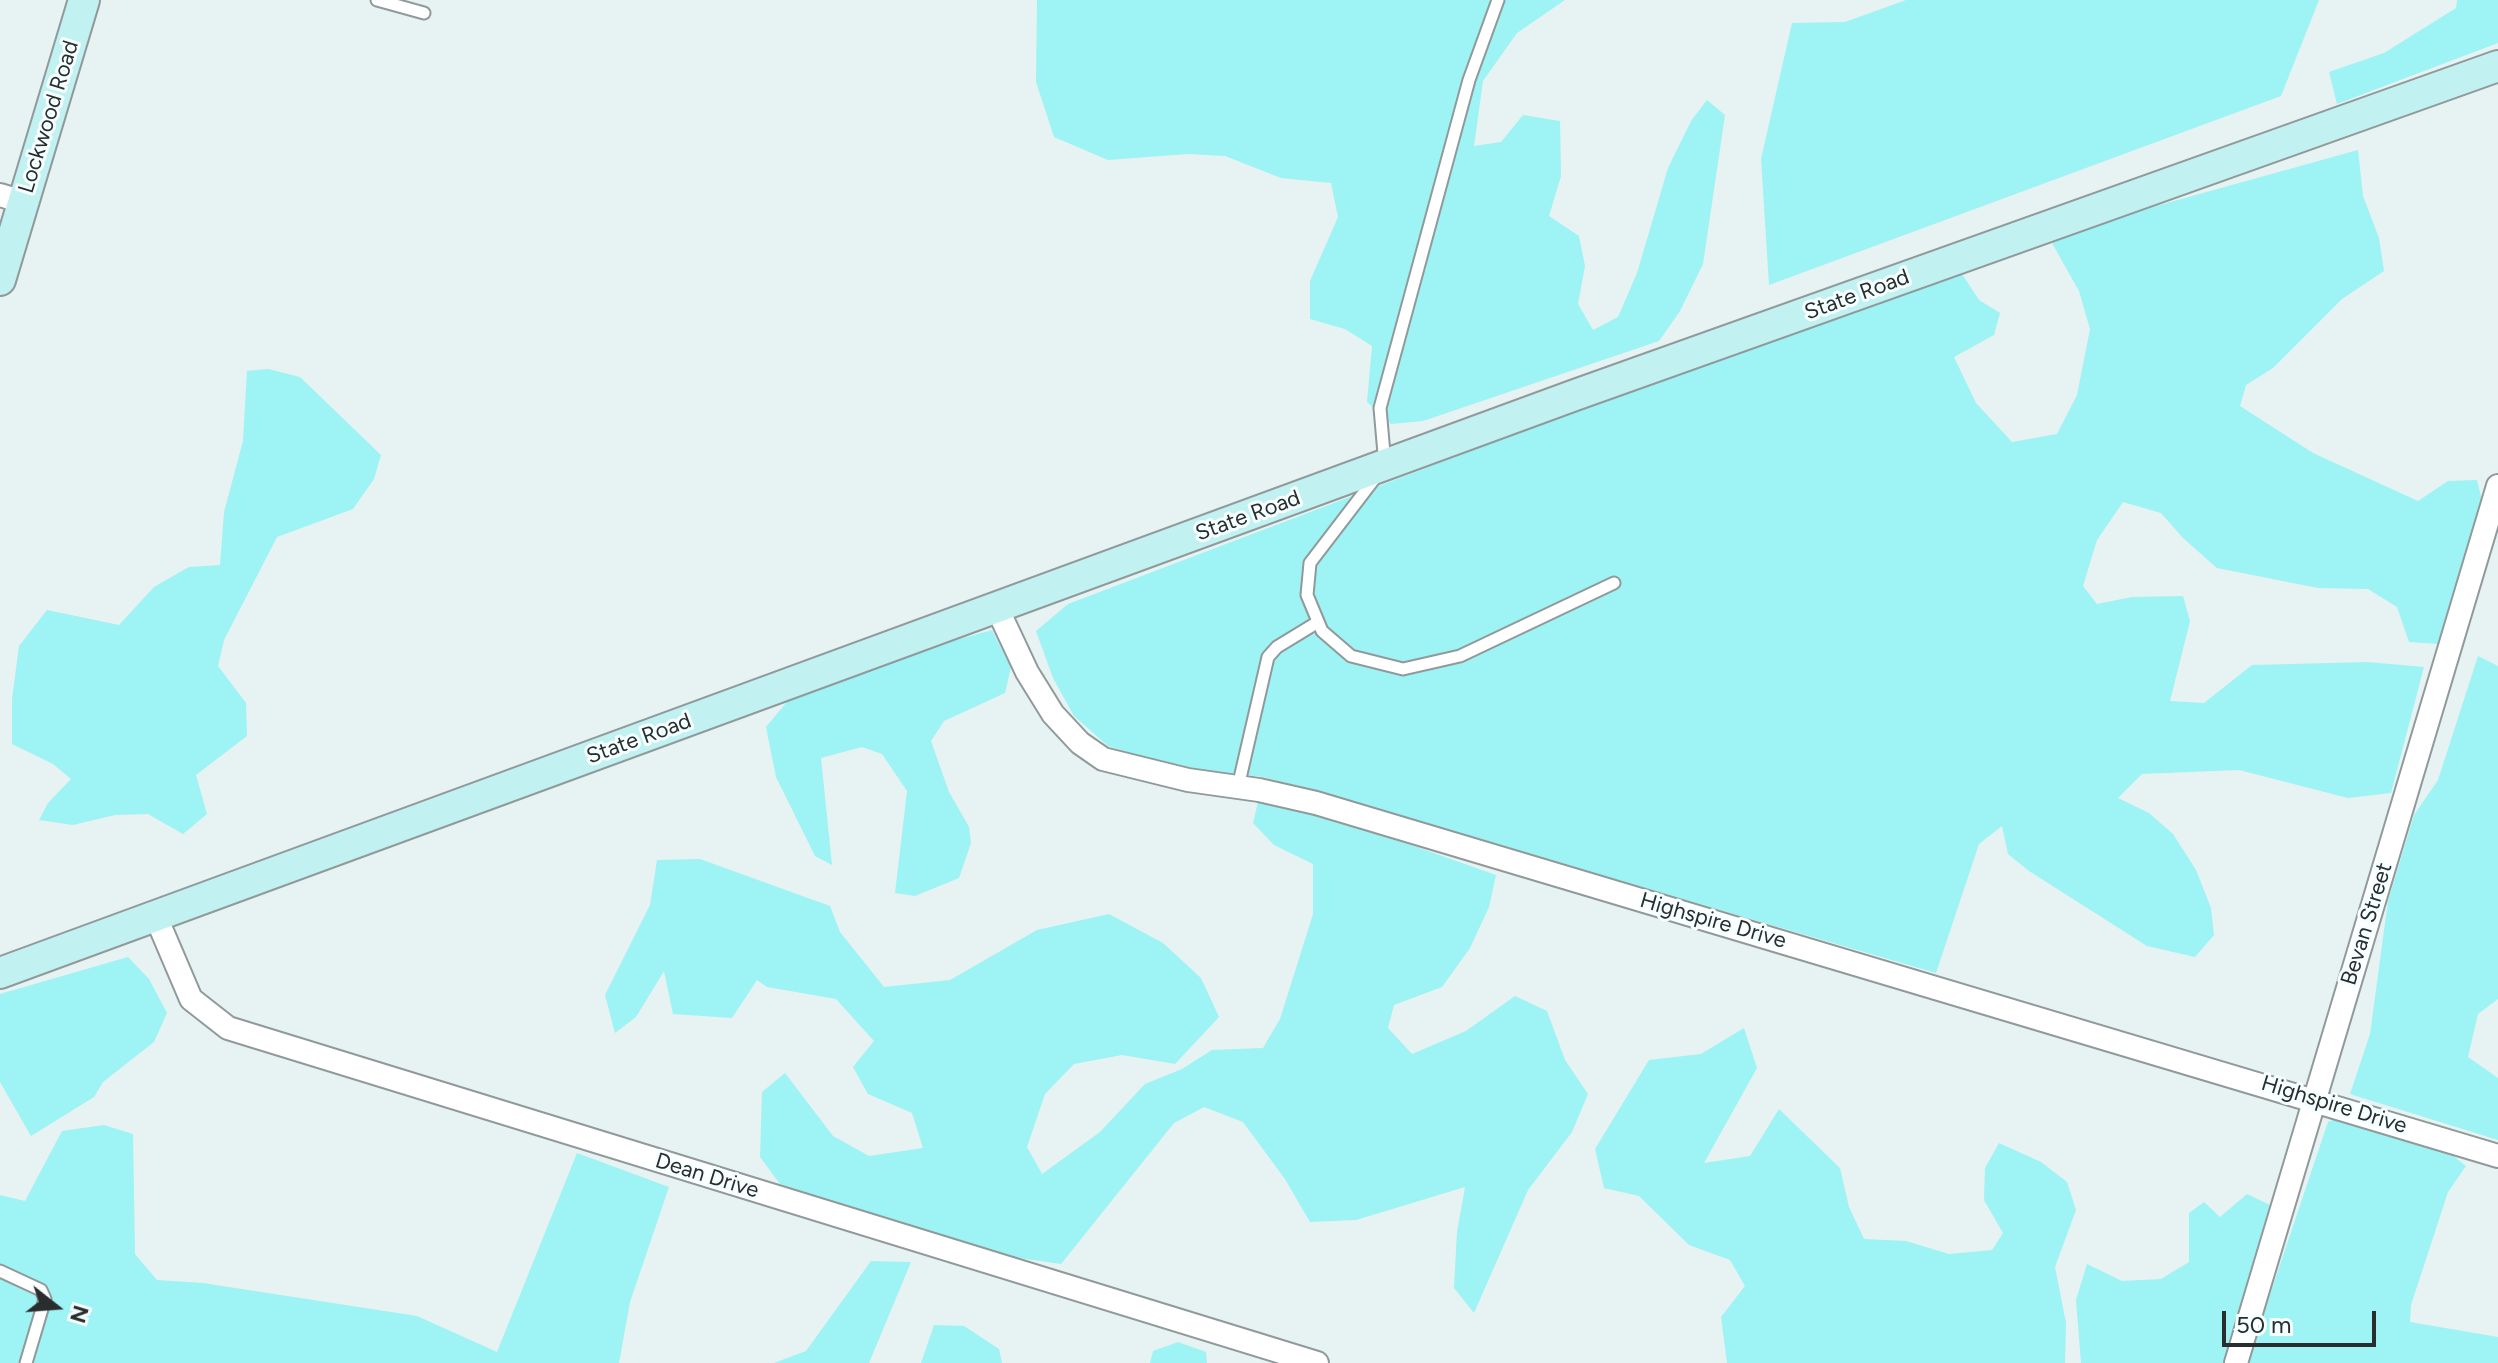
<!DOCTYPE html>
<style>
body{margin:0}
#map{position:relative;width:2498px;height:1363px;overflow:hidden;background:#e7f2f2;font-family:Figtree,sans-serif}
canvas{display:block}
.north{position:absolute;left:16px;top:1267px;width:80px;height:80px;-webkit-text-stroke:6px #f6ffff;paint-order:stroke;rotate:107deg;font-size:22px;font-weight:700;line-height:32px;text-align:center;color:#292d2d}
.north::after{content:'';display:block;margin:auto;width:28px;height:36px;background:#292d2d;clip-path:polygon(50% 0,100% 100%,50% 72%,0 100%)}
.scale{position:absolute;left:2222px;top:1311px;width:154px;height:36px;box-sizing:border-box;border:4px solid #292d2d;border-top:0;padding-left:10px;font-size:24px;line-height:28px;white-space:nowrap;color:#292d2d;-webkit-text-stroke:6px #f6ffff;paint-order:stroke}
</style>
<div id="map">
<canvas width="2498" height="1363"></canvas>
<div class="north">N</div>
<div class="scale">50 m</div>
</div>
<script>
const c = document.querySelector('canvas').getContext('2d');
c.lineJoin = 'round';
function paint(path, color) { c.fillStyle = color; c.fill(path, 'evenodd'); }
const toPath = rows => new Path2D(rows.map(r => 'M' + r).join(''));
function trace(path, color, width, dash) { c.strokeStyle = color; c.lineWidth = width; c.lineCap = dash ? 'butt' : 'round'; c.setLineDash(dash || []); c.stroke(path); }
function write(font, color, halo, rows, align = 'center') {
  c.font = font + ' Figtree,sans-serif'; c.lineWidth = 6; c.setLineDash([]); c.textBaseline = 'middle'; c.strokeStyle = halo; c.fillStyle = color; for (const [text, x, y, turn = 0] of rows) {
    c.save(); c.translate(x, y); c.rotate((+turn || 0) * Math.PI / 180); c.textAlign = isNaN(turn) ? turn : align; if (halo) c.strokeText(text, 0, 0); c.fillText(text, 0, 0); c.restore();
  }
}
paint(toPath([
 [1037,0,1565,0,1517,33,1483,81,1474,146,1501,142,1523,115,1560,121,1561,176,1549,216,1579,236,1585,266,1578,304,1593,330,1618,317,1637,273,1668,168,1691,121,1707,100,1725,115,1703,264,1680,311,1659,341,1423,421,1391,424,1367,402,1372,346,1345,329,1310,319,1310,281,1338,217,1331,183,1281,178,1225,156,1188,154,1108,160,1054,137,1036,82],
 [1906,0,2319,0,2281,96,1769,285,1761,159,1792,23,1845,22],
 [2457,0,2498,0,2498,43,2337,104,2329,72,2384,53,2456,8],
 [2358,150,2363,196,2379,238,2384,271,2342,299,2273,368,2246,385,2240,406,2313,453,2418,501,2448,481,2477,480,2482,500,2439,644,2409,642,2397,607,2368,589,2318,588,2217,568,2183,538,2161,513,2123,502,2097,540,2083,586,2097,604,2132,597,2183,596,2190,621,2170,701,2204,703,2252,665,2367,662,2424,667,2391,793,2348,798,2239,770,2142,774,2118,798,2149,813,2173,834,2196,870,2211,908,2214,935,2195,957,2147,946,2029,871,2008,854,2002,826,1979,844,1936,973,1264,777,1171,767,1108,746,1074,716,1053,678,1036,631,1068,604,1600,402,1962,274,1979,300,2000,313,1994,335,1954,357,1976,403,2012,442,2057,434,2077,395,2090,329,2079,291,2048,236],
 [268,369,300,377,381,455,374,479,353,509,277,537,224,640,218,666,246,703,247,736,196,775,207,814,183,834,148,814,115,815,73,825,39,820,48,803,71,779,53,764,12,744,12,699,19,646,47,610,119,625,154,587,189,567,220,565,224,512,243,441,247,371],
 [992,630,1011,667,1005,693,944,721,931,741,949,792,969,827,971,843,959,878,915,896,895,893,907,791,882,754,862,747,821,758,832,865,815,856,776,777,766,727,791,697,928,648],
 [2478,656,2498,666,2498,999,2478,1014,2468,1057,2498,1078,2498,1140,2350,1094,2370,1034,2388,901,2414,815,2438,780],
 [1258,802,1306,808,1496,875,1489,907,1470,948,1442,987,1394,1005,1388,1028,1412,1054,1466,1031,1515,996,1547,1011,1565,1060,1588,1094,1572,1132,1528,1190,1474,1313,1454,1288,1457,1232,1465,1187,1356,1220,1310,1222,1285,1179,1243,1122,1204,1107,1174,1123,1061,1264,978,1252,780,1184,760,1157,762,1092,785,1073,833,1136,869,1156,923,1148,912,1113,868,1094,853,1067,874,1041,836,999,767,987,757,980,732,1018,673,1014,664,971,636,1017,615,1033,605,995,650,905,657,860,700,859,830,906,840,932,884,987,950,980,1037,930,1109,914,1163,943,1201,978,1219,1017,1175,1064,1122,1055,1074,1064,1045,1094,1027,1147,1042,1174,1100,1132,1145,1084,1182,1069,1212,1050,1263,1048,1280,1019,1313,914,1313,864,1274,845,1253,823],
 [128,957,149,979,167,1013,154,1042,103,1082,94,1097,31,1136,0,1082,0,994],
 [1744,1028,1757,1068,1704,1163,1750,1156,1779,1109,1840,1168,1849,1207,1864,1239,1906,1241,1949,1254,1992,1250,2003,1233,1984,1200,1985,1168,1999,1143,2041,1162,2067,1182,2076,1210,2055,1267,2066,1323,2065,1363,1727,1363,1721,1317,1745,1286,1730,1260,1689,1245,1639,1196,1604,1188,1595,1149,1649,1060,1701,1054],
 [2339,1117,2428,1144,2451,1154,2466,1166,2448,1192,2411,1305,2410,1322,2498,1337,2498,1363,2247,1363,2328,1122],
 [104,1125,133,1134,135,1254,157,1280,203,1283,417,1316,497,1352,577,1153,669,1187,630,1302,619,1363,0,1363,0,1195,25,1201,62,1131],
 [2247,1194,2272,1206,2227,1363,2081,1363,2076,1300,2087,1264,2122,1281,2161,1279,2189,1262,2189,1213,2204,1202,2220,1217],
 [871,1261,911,1262,869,1363,774,1363,806,1351],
 [934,1325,964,1326,999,1349,1002,1363,921,1363],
 [1178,1342,1206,1352,1207,1363,1150,1363,1153,1351]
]), '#9ef3f4');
const lane = toPath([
 [377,0,424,13],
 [1498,0,1469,80,1380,408,1385,465,1310,563,1307,595,1322,631,1351,656,1403,669,1460,656,1614,583],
 [1238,787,1268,657,1277,647,1318,622],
 [0,1271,41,1290,45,1299,26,1363]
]);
const street = toPath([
 [0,195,23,202],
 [997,608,1027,672,1053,714,1080,743,1103,759,1188,780,1259,790,1316,803,2498,1156],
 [156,917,191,999,228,1028,1317,1363],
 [2236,1363,2498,486]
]);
const secondary = toPath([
 [0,280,84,0],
 [0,973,1575,395,2498,66]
]);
trace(lane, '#909a9a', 15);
trace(street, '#909a9a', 26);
trace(secondary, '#909a9a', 34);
trace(lane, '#fff', 11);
trace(street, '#fff', 22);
trace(secondary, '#c2f1f2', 30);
write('22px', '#292d2d', '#f6ffff', [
 ["Lockwood Road",49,117,-73],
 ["State Road",1857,295,-20],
 ["State Road",1248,516,-20],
 ["State Road",639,739,-20],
 ["Highspire Drive",1713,921,16],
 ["Bevan Street",2367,924,-73],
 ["Highspire Drive",2334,1105,17],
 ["Dean Drive",707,1176,17]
]);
</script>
